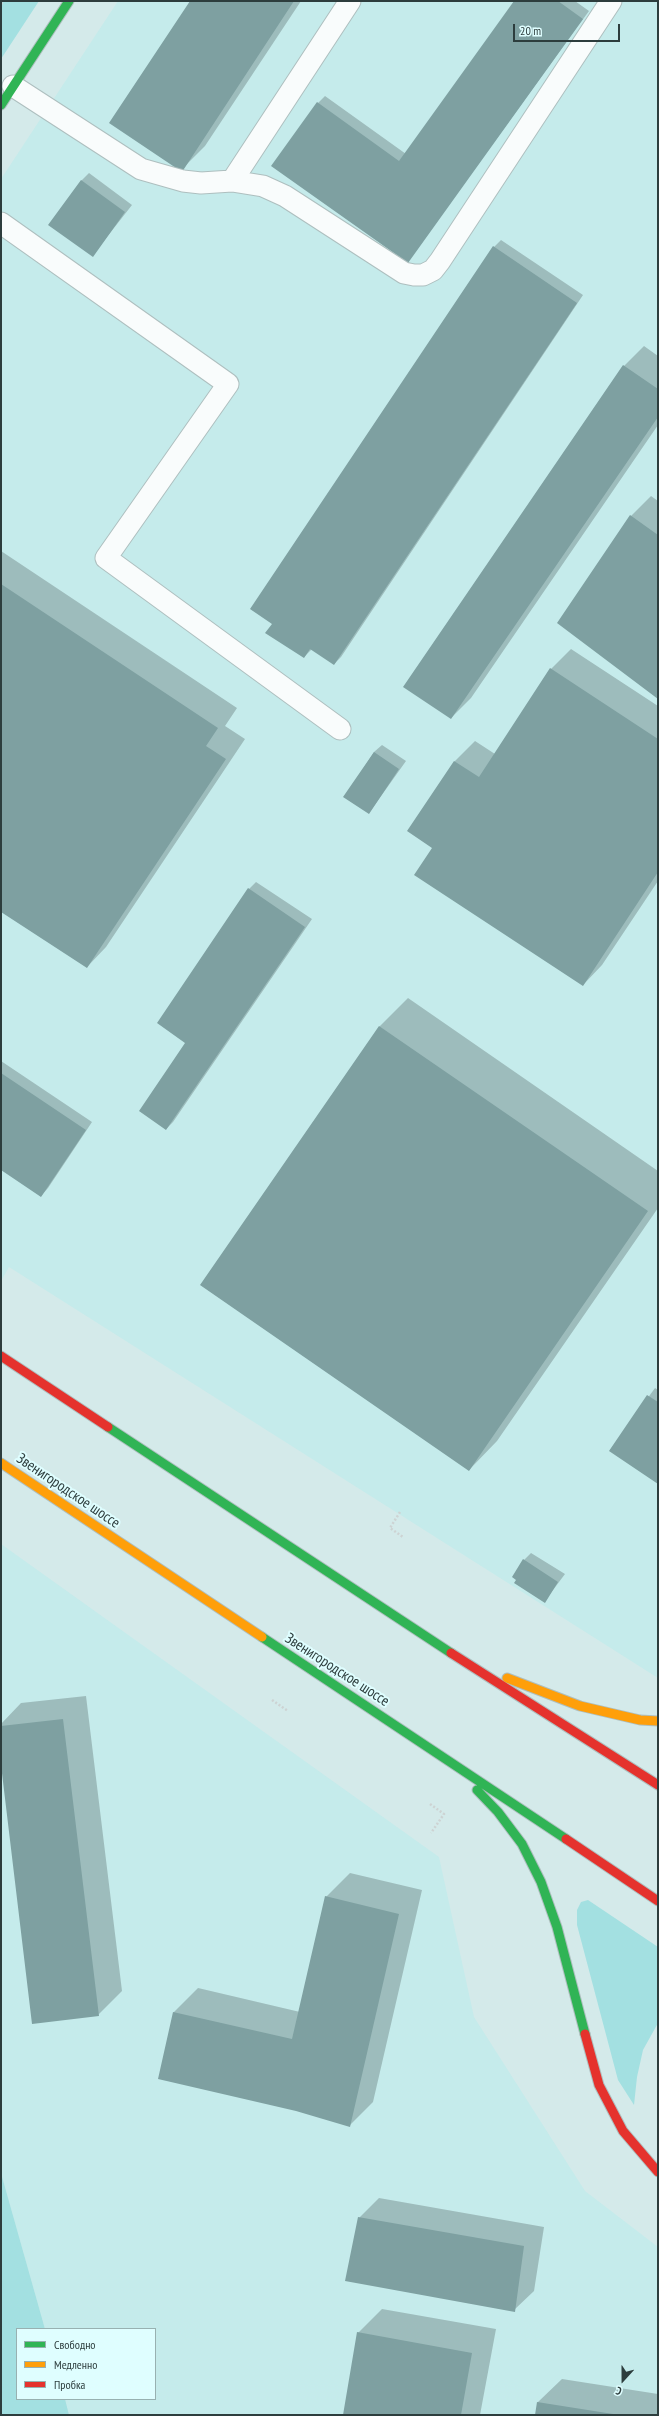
<!DOCTYPE html>
<meta charset="utf-8">
<style>
body{margin:0}
#map{position:relative;width:659px;height:2416px;overflow:hidden;background:#d4eaea;font-family:"PT Sans Narrow",sans-serif}
canvas{display:block}
.frame{position:absolute;inset:0;border:2px solid #2d3d3d;pointer-events:none}
.legend{position:absolute;left:16px;top:2328px;width:140px;height:72px;box-sizing:border-box;background:#dffeff;border:1px solid #98b1b1;margin:0;padding:5px 7px;list-style:none;font-size:12px;color:#2d3d3d}
.legend li{display:flex;align-items:center;gap:8px;height:20px}
.legend b{width:20px;border:1px solid #98b1b1}
.north{position:absolute;left:603px;top:2360px;width:40px;height:40px;-webkit-text-stroke:3px #dffeff;paint-order:stroke;rotate:201deg;font-size:11px;font-weight:700;line-height:16px;text-align:center;color:#2d3d3d}
.north::after{content:'';display:block;margin:auto;width:14px;height:18px;background:#2d3d3d;clip-path:polygon(50% 0,100% 100%,50% 72%,0 100%)}
.scale{position:absolute;left:513px;top:24px;width:107px;height:18px;box-sizing:border-box;border:2px solid #2d3d3d;border-top:0;padding-left:5px;font-size:12px;line-height:14px;white-space:nowrap;color:#2d3d3d;-webkit-text-stroke:3px #dffeff;paint-order:stroke}
</style>
<div id="map">
<canvas width="659" height="2416"></canvas>
<div class="frame"></div>
<ul class="legend">
<li><b style="height:5px;background:#30b455"></b>Свободно</li>
<li><b style="height:5px;background:#ff9f0a"></b>Медленно</li>
<li><b style="height:5px;background:#e5322d"></b>Пробка</li>
</ul>
<div class="north">С</div>
<div class="scale">20 m</div>
</div>
<script>
const c = document.querySelector('canvas').getContext('2d');
c.lineJoin = 'round';
function paint(path, color) { c.fillStyle = color; c.fill(path, 'evenodd'); }
const toPath = rows => new Path2D(rows.map(r => 'M' + r).join(''));
function trace(path, color, width, dash) { c.strokeStyle = color; c.lineWidth = width; c.lineCap = dash ? 'butt' : 'round'; c.setLineDash(dash || []); c.stroke(path); }
function write(font, color, halo, rows, align = 'center') {
  c.font = font + ' "PT Sans Narrow",sans-serif'; c.lineWidth = 4; c.setLineDash([]); c.textBaseline = 'middle'; c.strokeStyle = halo; c.fillStyle = color; for (const [text, x, y, turn = 0] of rows) {
    c.save(); c.translate(x, y); c.rotate((+turn || 0) * Math.PI / 180); c.textAlign = isNaN(turn) ? turn : align; if (halo) c.strokeText(text, 0, 0); c.fillText(text, 0, 0); c.restore();
  }
}
paint(toPath([
 [118,1,658,1,658,1678,9,1267,1,1281,1,179],
 [1,1544,439,1857,474,2017,585,2191,658,2247,658,2415,69,2415,65,2399,155,2399,155,2329,45,2329,1,2173]
]), '#c5ebeb');
paint(toPath([
 [1,1,39,1,1,59],
 [588,1900,658,1947,658,2023,643,2050,637,2077,634,2105,618,2080,577,1925,577,1910,581,1902],
 [1,2173,45,2329,17,2329,17,2399,65,2399,69,2415,1,2415]
]), '#a3e0e1');
paint(toPath([
 [191,1,301,1,205,146,181,170],
 [515,1,575,1,589,11,407,262,318,103,325,96,406,154],
 [89,173,132,205,92,256,81,181],
 [501,240,583,295,341,657,334,664,312,649,304,657,273,624,494,247],
 [644,346,658,356,658,425,471,698,451,718,624,366],
 [651,496,658,501,658,697,631,516],
 [1,551,237,708,225,726,245,739,106,947,87,967,1,910],
 [571,649,658,706,658,881,602,965,583,985,433,847,409,831,455,761,475,741,495,754,551,669],
 [382,745,406,761,369,813,345,797,374,752],
 [256,882,312,919,173,1122,166,1129,187,1042,249,889],
 [408,998,658,1171,658,1208,497,1441,469,1470,201,1285,380,1026],
 [1,1061,92,1122,48,1188,41,1196,1,1169],
 [655,1388,658,1390,658,1483,610,1450],
 [531,1553,565,1574,544,1602,524,1560],
 [86,1696,122,1991,98,2015,1,1757,1,1724,21,1703],
 [350,1873,422,1890,373,2102,350,2125,297,2110,159,2078,174,2012,198,1988,300,2012,326,1897],
 [379,2198,544,2227,534,2291,514,2310,359,2218],
 [382,2309,496,2329,480,2415,344,2415,358,2333],
 [562,2379,658,2394,658,2415,536,2415,538,2402]
]), '#0003');
paint(toPath([
 [190,1,294,1,182,172,109,123],
 [514,1,558,1,583,19,408,263,271,166,317,102,399,161],
 [81,180,125,212,93,257,48,225],
 [493,246,577,303,334,665,310,649,304,658,265,633,272,624,250,609],
 [623,365,658,389,658,417,451,719,403,687],
 [630,515,658,535,658,699,557,623],
 [1,584,218,728,206,746,226,759,87,968,1,912],
 [550,668,658,739,658,872,583,986,414,875,432,848,407,831,454,761,479,777],
 [374,752,399,769,369,814,343,797],
 [248,888,305,927,166,1130,139,1111,185,1043,157,1023],
 [379,1026,648,1211,469,1471,200,1285],
 [1,1073,86,1130,41,1197,1,1170],
 [647,1395,658,1402,658,1484,609,1451],
 [523,1559,558,1582,545,1603,514,1583,516,1580,512,1577],
 [63,1719,99,2016,32,2024,1,1765,1,1726],
 [325,1896,399,1914,350,2127,296,2111,158,2079,173,2012,292,2039],
 [358,2217,524,2246,515,2312,345,2281],
 [357,2332,472,2353,461,2415,343,2415],
 [537,2402,613,2414,613,2415,535,2415]
]), '#7ea0a1');
const lane = toPath([
 [13,86,141,169,183,181,201,183,232,181,263,186,285,196,404,273,414,275,423,275,433,270,440,261,611,1],
 [232,181,350,1],
 [1,223,228,384,106,558,340,729]
]);
const fast = toPath([
 [1,105,69,1],
 [108,1427,451,1653],
 [262,1637,566,1839],
 [477,1790,498,1812,522,1844,541,1882,557,1927,585,2034]
]);
const slow = toPath([
 [1,1463,262,1637],
 [507,1678,580,1706,640,1720,658,1721]
]);
const jam = toPath([
 [1,1356,108,1427],
 [451,1653,658,1785],
 [566,1839,658,1901],
 [585,2034,599,2085,623,2131,658,2172]
]);
trace(lane, '#aebfbf', 23);
trace(fast, '#aebfbf', 11);
trace(slow, '#aebfbf', 11);
trace(jam, '#aebfbf', 11);
trace(toPath([
 [1,4,3,1],
 [400,1512,390,1528,403,1537],
 [272,1700,288,1711],
 [430,1804,444,1814,431,1833]
]), '#cdd3d3', 2.5, [2, 2]);
trace(lane, '#f9fcfc', 21);
trace(fast, '#30b455', 9);
trace(slow, '#ff9f0a', 9);
trace(jam, '#e5322d', 9);
write('15px', '#2d3d3d', '#dffeff', [
 ["Звенигородское шоссе",68,1491,34],
 ["Звенигородское шоссе",337,1670,33]
]);
</script>
